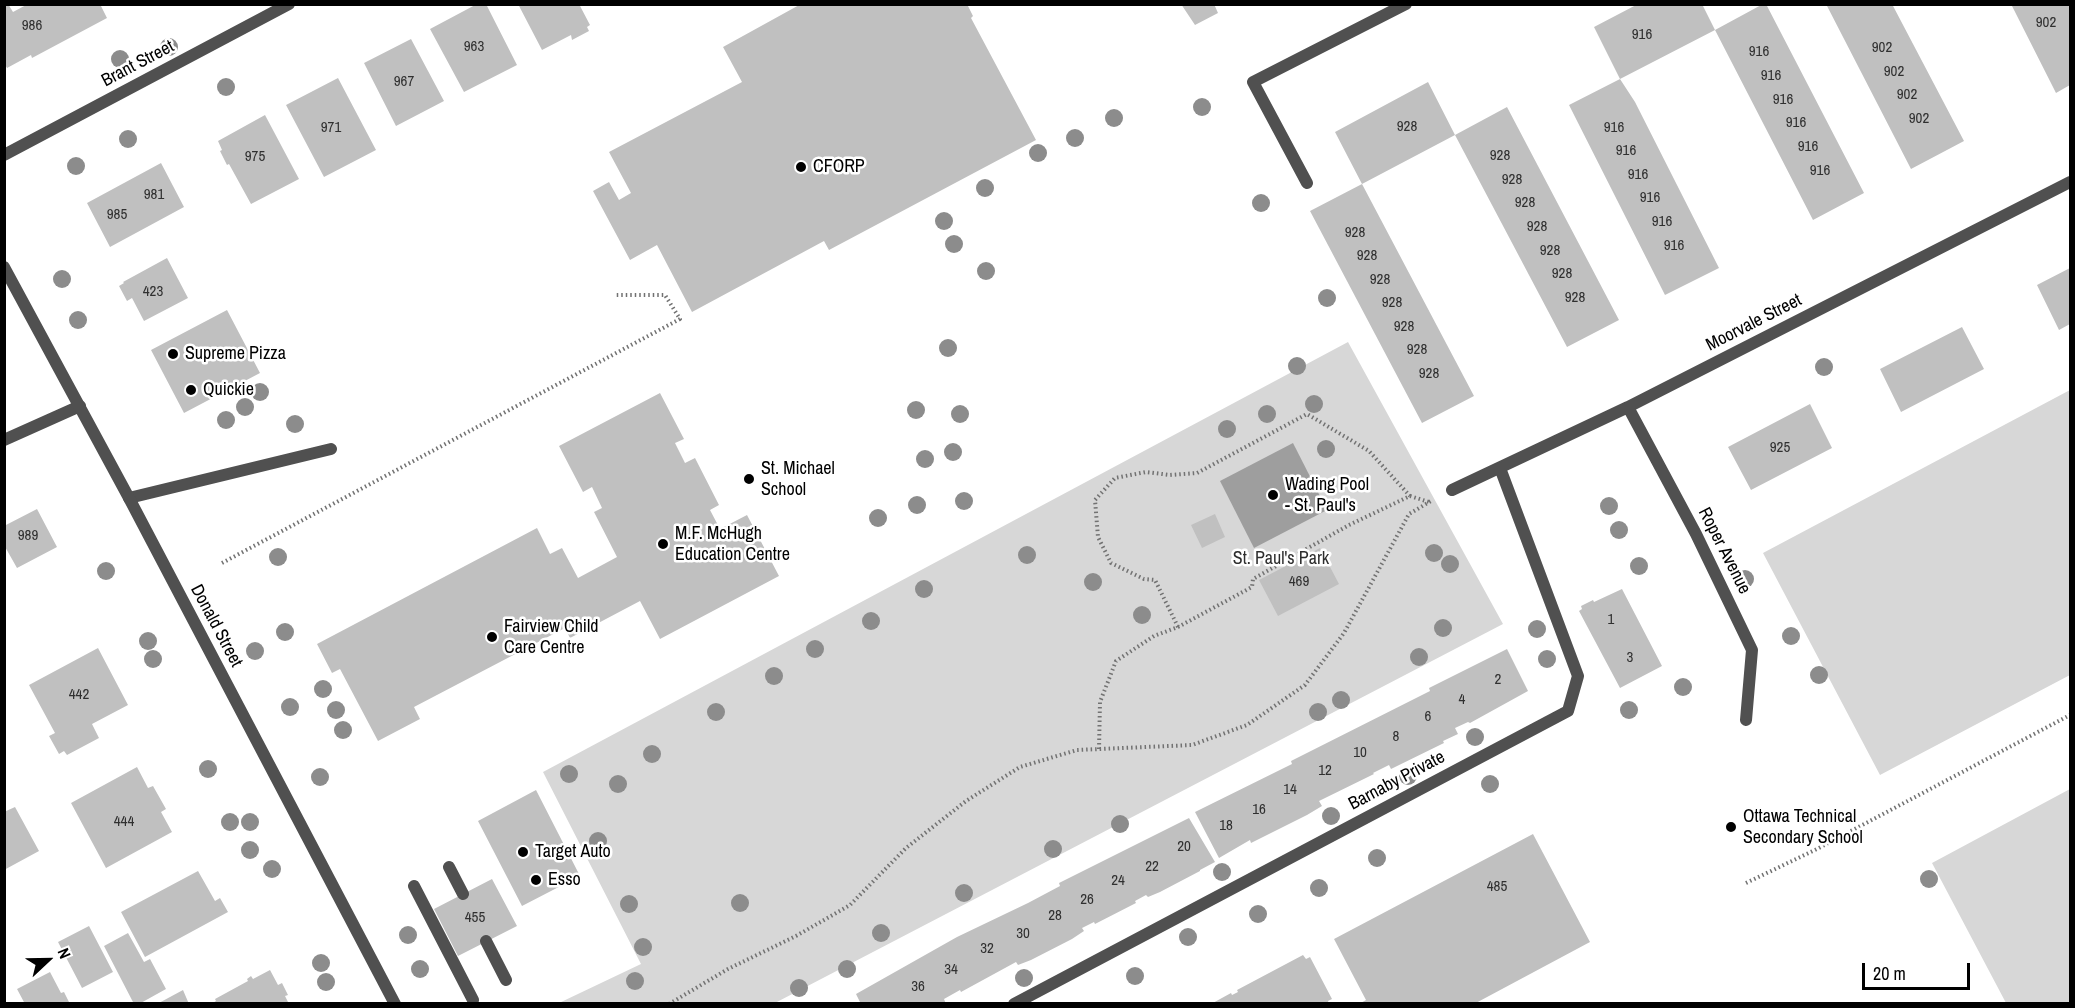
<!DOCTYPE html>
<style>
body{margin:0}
#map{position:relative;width:2075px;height:1008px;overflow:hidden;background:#fff;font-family:"Archivo Narrow",sans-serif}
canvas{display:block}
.frame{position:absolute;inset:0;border:6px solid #000;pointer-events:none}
.north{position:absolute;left:18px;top:930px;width:60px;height:60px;-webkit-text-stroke:4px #fff;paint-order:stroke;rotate:68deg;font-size:16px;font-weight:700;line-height:24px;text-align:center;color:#000}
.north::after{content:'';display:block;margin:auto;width:21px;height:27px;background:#000;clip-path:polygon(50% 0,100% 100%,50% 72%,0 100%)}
.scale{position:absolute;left:1862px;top:963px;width:108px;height:27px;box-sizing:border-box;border:3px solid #000;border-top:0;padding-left:8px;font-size:18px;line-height:21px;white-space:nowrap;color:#000;-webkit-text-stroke:4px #fff;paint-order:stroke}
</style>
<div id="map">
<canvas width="2075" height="1008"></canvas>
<div class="frame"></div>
<div class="north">N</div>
<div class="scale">20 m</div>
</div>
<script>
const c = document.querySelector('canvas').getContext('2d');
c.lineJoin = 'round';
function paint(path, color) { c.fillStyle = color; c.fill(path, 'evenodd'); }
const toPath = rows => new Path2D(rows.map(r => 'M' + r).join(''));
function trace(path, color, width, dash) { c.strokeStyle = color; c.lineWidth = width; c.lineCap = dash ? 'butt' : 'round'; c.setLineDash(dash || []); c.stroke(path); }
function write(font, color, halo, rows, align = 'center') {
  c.font = font + ' "Archivo Narrow",sans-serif'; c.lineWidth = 5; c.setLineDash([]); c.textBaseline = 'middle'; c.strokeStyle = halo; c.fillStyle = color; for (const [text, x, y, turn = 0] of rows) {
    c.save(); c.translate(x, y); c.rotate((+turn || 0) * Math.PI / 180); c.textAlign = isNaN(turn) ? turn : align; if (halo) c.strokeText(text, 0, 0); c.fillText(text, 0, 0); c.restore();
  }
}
paint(toPath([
 [1348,342,1503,624,775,1003,559,1003,641,964,543,772],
 [2070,390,2070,675,1880,775,1763,553],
 [2070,789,2070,1003,2006,1003,1932,863]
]), '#d7d7d7');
paint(toPath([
 [1293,443,1327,510,1254,548,1220,481]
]), '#9e9e9e');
paint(toPath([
 [4,4,8,4,13,12,28,4,100,4,107,18,32,58,31,55,7,68,4,63],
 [477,4,486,4,517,65,464,92,430,29],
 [518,4,579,4,590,25,587,27,589,31,572,40,571,35,542,50],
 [801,4,967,4,973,16,971,18,1036,140,829,250,824,241,692,312,657,245,630,260,593,191,609,182,619,200,631,193,609,152,742,82,723,47],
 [1181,4,1214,4,1218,13,1195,25],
 [1638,4,1702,4,1715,30,1620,79,1594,27],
 [1763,4,1766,4,1864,193,1813,220,1715,30],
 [1826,4,1892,4,1964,141,1911,169],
 [2011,4,2070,4,2070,85,2056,93],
 [411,39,444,101,396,126,364,63],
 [338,78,376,150,324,177,286,105],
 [1620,79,1635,102,1719,268,1665,295,1569,105],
 [1428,82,1455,135,1362,184,1335,132],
 [1507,107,1619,320,1567,347,1455,135],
 [265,115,299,179,251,204,229,164,227,165,220,151,222,150,218,141],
 [161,163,184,207,110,247,87,203],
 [1362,184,1474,396,1422,423,1310,211],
 [167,258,188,298,144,321,132,298,127,301,119,286,124,283,123,282],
 [2070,268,2070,324,2059,330,2037,285],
 [227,310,260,373,184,413,151,350],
 [1962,327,1984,369,1901,412,1880,369],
 [660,393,684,439,675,443,685,463,695,458,719,505,710,510,720,529,747,515,779,576,660,639,640,601,570,638,565,628,414,707,420,719,378,741,340,669,332,673,317,644,537,528,550,554,562,548,578,578,617,557,594,512,602,508,592,487,583,492,559,446],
 [1810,404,1832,448,1751,490,1728,447],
 [37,509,57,547,17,568,4,545,4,526],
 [1215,514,1225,537,1202,548,1191,525],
 [1320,548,1339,584,1278,616,1259,580],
 [1622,589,1662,666,1620,688,1579,611,1582,609,1581,606,1593,600,1594,602],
 [98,648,128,705,92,724,99,738,67,755,64,751,59,754,49,736,55,733,29,685],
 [1507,649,1528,691,1470,723,1468,722,1455,728,1458,734,1443,741,1444,743,1391,769,1389,765,1373,773,1374,774,1319,801,1322,806,1307,815,1251,843,1250,840,1219,858,1195,812,1292,764,1291,761,1430,691,1429,688],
 [137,767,148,788,153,786,166,809,161,812,172,832,106,868,71,803],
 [536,790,580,876,522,906,478,821],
 [15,807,39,851,4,870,4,812],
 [1189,818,1215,862,1200,870,1200,871,1160,892,1148,897,1146,895,1135,901,1136,903,1095,924,1094,922,1082,928,1084,931,1072,939,1031,960,1018,965,1016,962,961,992,960,990,944,999,946,1004,861,1004,856,994,957,937,1028,903,1060,886,1059,883],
 [1533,834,1590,942,1474,1004,1359,1004,1366,1000,1334,939],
 [198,871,215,901,220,898,228,912,145,957,121,912],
 [492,879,517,926,458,956,434,909],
 [89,926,113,972,82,988,58,942],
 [128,933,144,962,150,959,166,989,139,1004,134,1004,104,946],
 [1303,955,1306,959,1310,957,1332,999,1328,1001,1329,1004,1211,1004,1231,993,1232,995,1238,992,1237,990],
 [270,970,278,985,282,983,288,995,285,996,289,1004,211,1004,216,1001,215,999,248,981,247,979,251,976,253,979],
 [50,972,61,993,64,992,70,1004,25,1004,17,989],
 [183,990,189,1004,157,1004]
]), '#c0c0c0');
trace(toPath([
 [222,563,680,319,665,295,615,295],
 [1178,627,1155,580,1144,579,1111,563,1098,537,1095,500,1115,478,1146,472,1170,475,1197,473,1307,414,1369,451,1410,496],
 [1099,749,1100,702,1116,661,1154,636,1178,627,1252,587,1253,579,1349,525,1410,496,1429,502],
 [1746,883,1817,849,2070,715],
 [669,1004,728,969,796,936,850,905,906,848,966,801,1020,767,1077,750,1192,745,1247,725,1305,685,1344,633,1409,514,1431,501]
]), '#727272', 4, [1.5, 3]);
trace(toPath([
 [1307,183,1253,82,1406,4],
 [129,498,331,449],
 [449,867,463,894],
 [414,886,473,1000],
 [486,941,506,980]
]), '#505050', 12);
trace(toPath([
 [1628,407,1696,534,1752,650,1746,720],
 [4,440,80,406],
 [1452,490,1628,407,2070,182],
 [1014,1004,1568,711,1578,676,1500,468]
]), '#505050', 12);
trace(toPath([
 [4,155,289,4],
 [4,267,129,498,395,1004]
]), '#505050', 12);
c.fillStyle = '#8c8c8c';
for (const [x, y] of [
 [169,47],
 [120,59],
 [226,87],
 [1202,107],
 [1114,118],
 [1075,138],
 [128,139],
 [1038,153],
 [76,166],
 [985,188],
 [1261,203],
 [944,221],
 [954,244],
 [986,271],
 [62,279],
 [1327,298],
 [78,320],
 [948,348],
 [1297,366],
 [1824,367],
 [260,392],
 [1314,404],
 [245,407],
 [916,410],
 [960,414],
 [1267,414],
 [226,420],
 [295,424],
 [1227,429],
 [1326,449],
 [953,452],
 [925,459],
 [964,501],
 [917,505],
 [1609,506],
 [878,518],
 [1619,530],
 [1434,553],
 [1027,555],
 [278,557],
 [1450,564],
 [1639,566],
 [106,571],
 [1745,579],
 [1093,582],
 [924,589],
 [1142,615],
 [871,621],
 [1443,628],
 [1537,629],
 [285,632],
 [1791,636],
 [148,641],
 [815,649],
 [255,651],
 [1419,657],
 [153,659],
 [1547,659],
 [1819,675],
 [774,676],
 [1683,687],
 [323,689],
 [1341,700],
 [290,707],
 [336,710],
 [1629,710],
 [716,712],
 [1318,712],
 [343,730],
 [1475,737],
 [652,754],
 [208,769],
 [569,774],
 [1408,776],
 [320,777],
 [618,784],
 [1490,784],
 [1331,816],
 [230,822],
 [250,822],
 [1120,824],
 [598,841],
 [1053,849],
 [250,850],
 [1377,858],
 [272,869],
 [1222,872],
 [1929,879],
 [1319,888],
 [964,893],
 [740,903],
 [629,904],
 [1258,914],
 [881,933],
 [408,935],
 [1188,937],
 [643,947],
 [321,963],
 [420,969],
 [847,969],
 [1135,976],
 [1024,978],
 [635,981],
 [326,982],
 [799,988]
]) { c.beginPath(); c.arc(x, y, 9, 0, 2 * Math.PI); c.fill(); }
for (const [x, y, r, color] of [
 [801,167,6,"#000"],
 [173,354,6,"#000"],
 [191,390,6,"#000"],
 [749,479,6,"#000"],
 [1273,495,6,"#000"],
 [663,544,6,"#000"],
 [492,637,6,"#000"],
 [1731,827,6,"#000"],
 [523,852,6,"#000"],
 [536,880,6,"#000"]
]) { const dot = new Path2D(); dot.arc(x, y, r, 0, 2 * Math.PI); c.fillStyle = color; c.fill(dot); trace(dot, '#fff', 2); }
write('15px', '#303030', null, [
 ["902",2046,23],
 ["986",32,26],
 ["916",1642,35],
 ["963",474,47],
 ["902",1882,48],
 ["916",1759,52],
 ["902",1894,72],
 ["916",1771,76],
 ["967",404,82],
 ["902",1907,95],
 ["916",1783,100],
 ["902",1919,119],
 ["916",1796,123],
 ["928",1407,127],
 ["971",331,128],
 ["916",1614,128],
 ["916",1808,147],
 ["916",1626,151],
 ["928",1500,156],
 ["975",255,157],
 ["916",1820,171],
 ["916",1638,175],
 ["928",1512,180],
 ["981",154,195],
 ["916",1650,198],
 ["928",1525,203],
 ["985",117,215],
 ["916",1662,222],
 ["928",1537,227],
 ["928",1355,233],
 ["916",1674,246],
 ["928",1550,251],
 ["928",1367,256],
 ["928",1562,274],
 ["928",1380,280],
 ["423",153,292],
 ["928",1575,298],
 ["928",1392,303],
 ["928",1404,327],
 ["928",1417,350],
 ["928",1429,374],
 ["925",1780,448],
 ["989",28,536],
 ["469",1299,582],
 ["1",1611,620],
 ["3",1630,658],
 ["2",1498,680],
 ["442",79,695],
 ["4",1462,700],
 ["6",1428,717],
 ["8",1396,737],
 ["10",1360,753],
 ["12",1325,771],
 ["14",1290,790],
 ["16",1259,810],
 ["444",124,822],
 ["18",1226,826],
 ["20",1184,847],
 ["22",1152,867],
 ["24",1118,881],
 ["485",1497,887],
 ["26",1087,900],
 ["28",1055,916],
 ["455",475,918],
 ["30",1023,934],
 ["32",987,949],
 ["34",951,970],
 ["36",918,987]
]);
write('18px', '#000', '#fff', [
 ["Brant Street",138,64,-28],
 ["Moorvale Street",1754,323,-27],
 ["Roper Avenue",1724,551,63],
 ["Donald Street",216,626,62],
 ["Barnaby Private",1397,781,-28]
]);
write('18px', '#000', '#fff', [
 ["CFORP",813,167],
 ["Supreme Pizza",185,354],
 ["Quickie",203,390],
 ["St. Michael",761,469],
 ["School",761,490],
 ["Wading Pool",1285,485],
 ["- St. Paul's",1285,506],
 ["M.F. McHugh",675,534],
 ["Education Centre",675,555],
 ["Fairview Child",504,627],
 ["Care Centre",504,648],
 ["Ottawa Technical",1743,817],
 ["Secondary School",1743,838],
 ["Target Auto",535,852],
 ["Esso",548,880]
], 'left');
write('18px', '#2e2e2e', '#fff', [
 ["St. Paul's Park",1281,559]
]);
</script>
